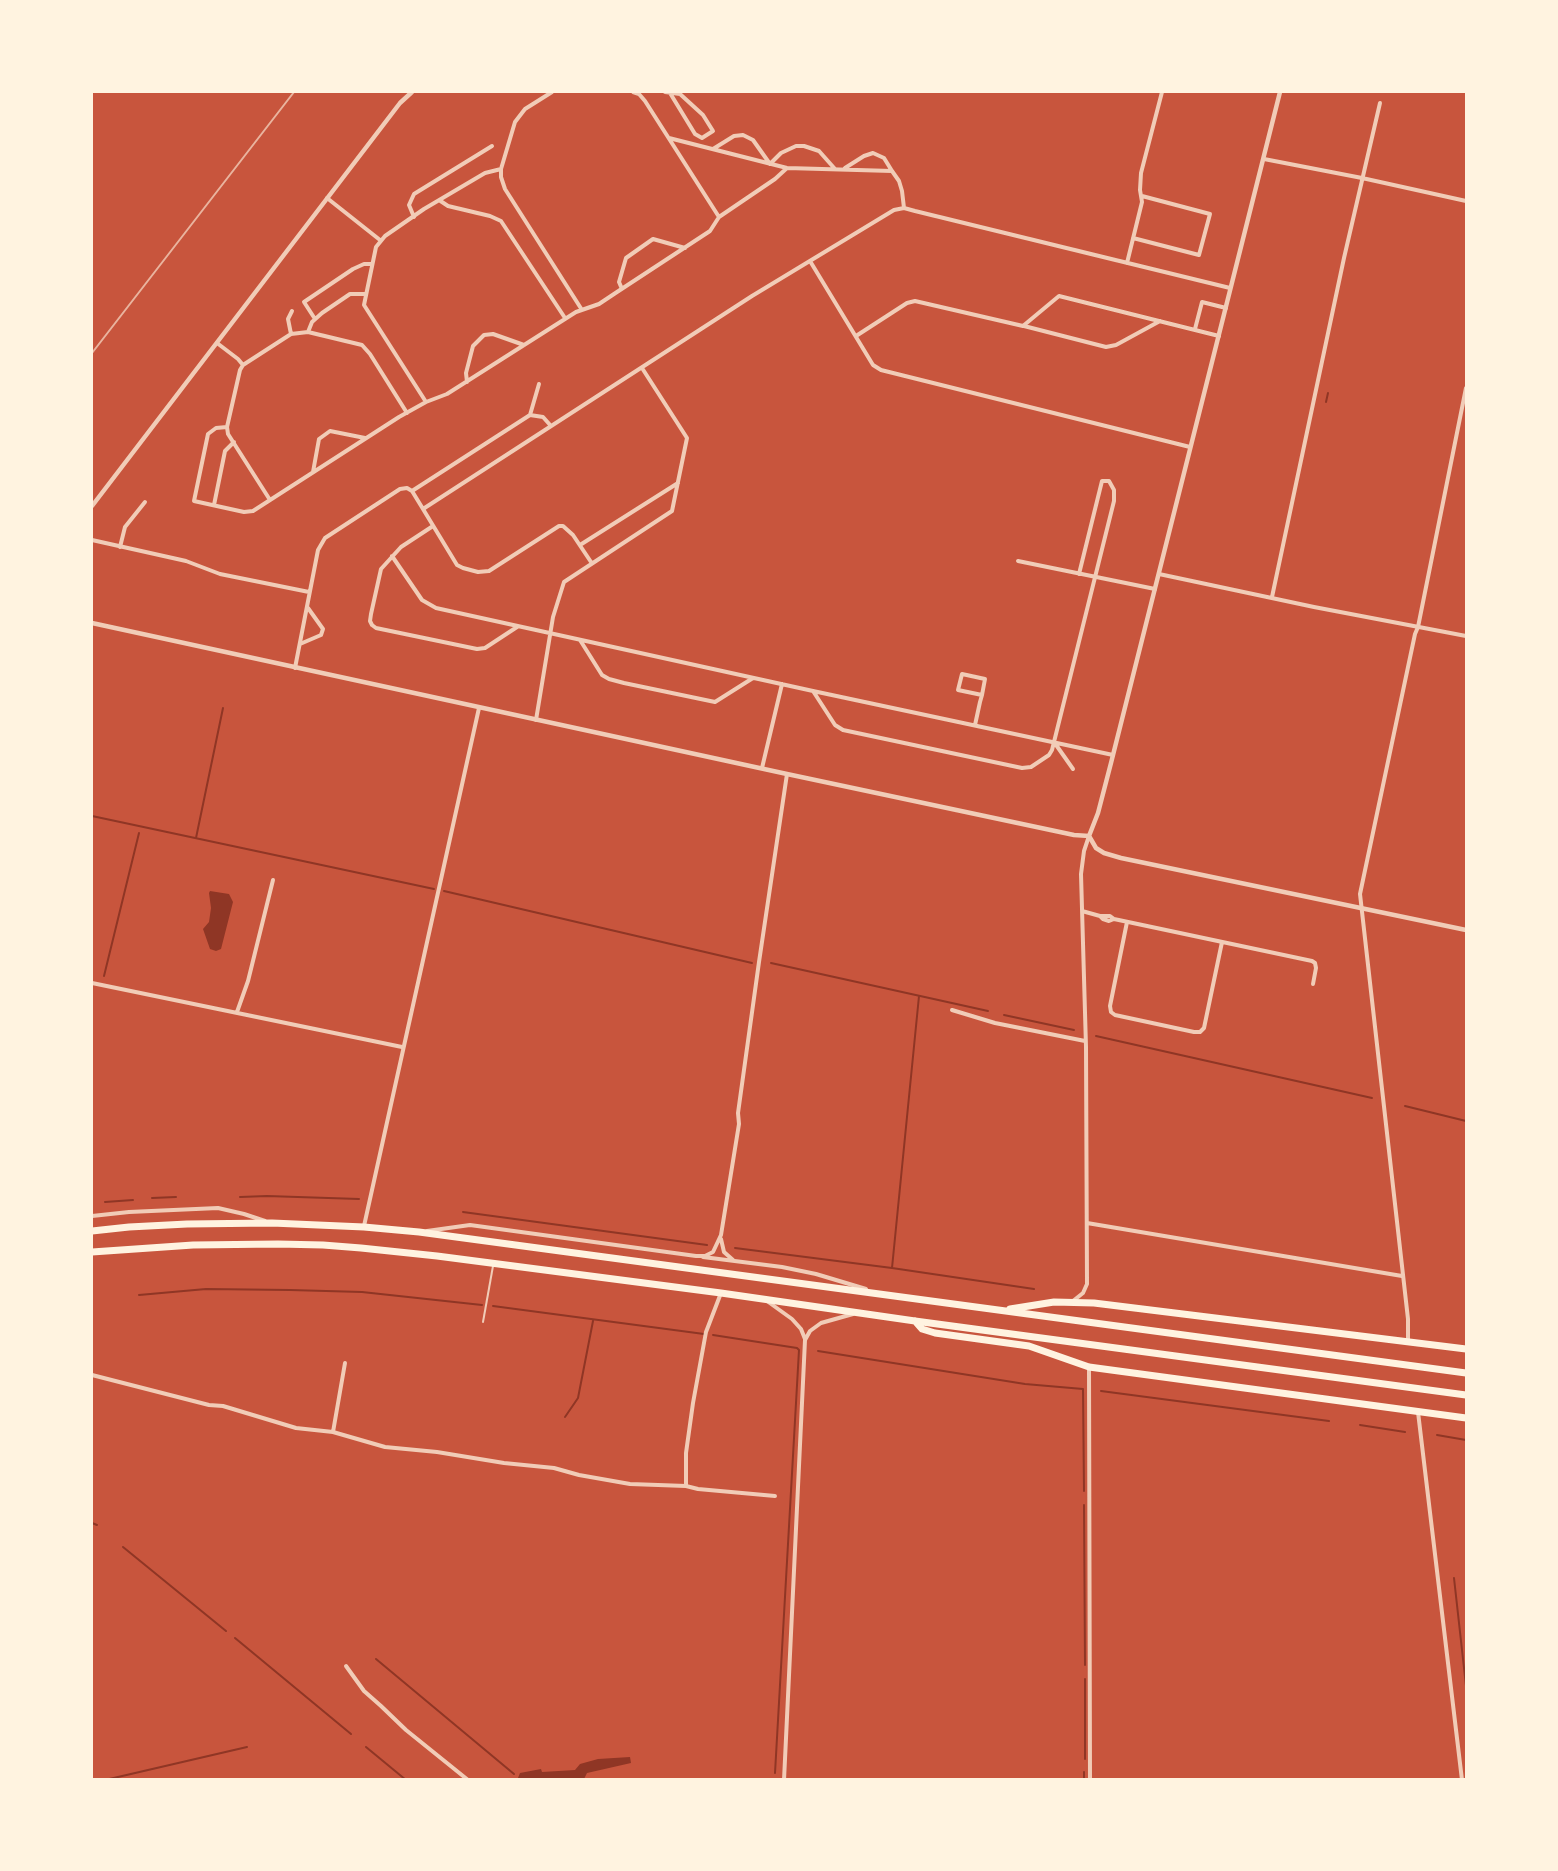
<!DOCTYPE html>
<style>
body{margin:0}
#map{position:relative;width:1558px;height:1871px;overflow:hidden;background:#c8553d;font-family:Rubik,sans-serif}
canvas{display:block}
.frame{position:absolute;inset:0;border:93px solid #fff3e0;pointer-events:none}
</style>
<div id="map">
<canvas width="1558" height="1871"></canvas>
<div class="frame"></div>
</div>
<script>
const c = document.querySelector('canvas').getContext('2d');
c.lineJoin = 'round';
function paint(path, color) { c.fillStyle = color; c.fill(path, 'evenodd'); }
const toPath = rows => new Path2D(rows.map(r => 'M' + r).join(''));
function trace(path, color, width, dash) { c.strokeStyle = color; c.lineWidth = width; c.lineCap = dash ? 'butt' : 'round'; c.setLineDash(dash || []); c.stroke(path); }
paint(toPath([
 [210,891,229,894,233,902,221,949,216,951,210,949,203,929,209,922,211,908,209,893],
 [630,1757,631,1763,587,1773,584,1779,519,1780,518,1778,520,1773,541,1769,542,1772,575,1770,580,1764,598,1759]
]), '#8f3625');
trace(toPath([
 [1326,402,1328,393],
 [92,816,434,889],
 [196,838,223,708],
 [444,891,752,963],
 [771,963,988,1011],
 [104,976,139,833],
 [1004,1015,1074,1030],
 [1096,1036,1372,1098],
 [1405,1106,1466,1121],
 [240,1197,267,1196,359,1199],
 [152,1198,176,1197],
 [105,1202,133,1200],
 [463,1212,707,1245],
 [735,1248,892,1268,1034,1289],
 [892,1268,919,996],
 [139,1295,206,1289,290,1290,362,1292,482,1305],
 [493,1306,704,1334],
 [713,1335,797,1348,799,1350,775,1773],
 [818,1351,1025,1384,1083,1389,1084,1491],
 [1101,1391,1329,1421],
 [565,1417,578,1398,593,1321],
 [1360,1425,1405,1432],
 [1437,1435,1466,1440],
 [1084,1505,1085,1665],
 [92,1523,97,1525],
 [123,1547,226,1631],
 [1454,1578,1466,1686],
 [235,1638,351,1734],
 [376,1659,514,1774],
 [1085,1679,1085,1759],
 [366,1747,406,1780],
 [105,1780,247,1747],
 [1084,1780,1084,1772]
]), '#8f3625', 2);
trace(toPath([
 [483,1322,493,1266]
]), '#f1ccb7', 2);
trace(toPath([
 [552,92,525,109,515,122,501,169,501,177,505,189,582,310],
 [633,92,639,94,645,101,719,217],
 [665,92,680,94,703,115,713,131,702,138,695,134,670,93],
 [669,138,787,168,892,171,899,181,902,191,904,208],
 [713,149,734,136,743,135,753,140,770,164,781,153,796,146,804,146,819,151,835,169],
 [1264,159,1362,178,1466,201],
 [845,168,864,156,873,153,884,158,892,171],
 [327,198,380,240],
 [439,200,448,206,490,216,501,221,565,318],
 [414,217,409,205,414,194,492,146],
 [1133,238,1199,255,1210,214,1142,196],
 [810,261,873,365,881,370,1190,447],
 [1127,263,1142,202,1140,190,1141,173,1162,92],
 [622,289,619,282,626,258,653,239,685,248],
 [315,319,304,302,353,269,364,264,372,264],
 [1024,326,1106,347,1116,345,1160,321],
 [1195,329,1202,302,1226,308],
 [308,332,312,322,322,313,350,294,366,294],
 [291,334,288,319,292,311],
 [856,336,907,303,915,301,1023,326,1059,296,1219,336],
 [217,343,238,359,243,365],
 [467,382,466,373,473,346,484,335,493,334,524,345],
 [426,402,364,305,376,247,385,236,424,209,485,173,501,169],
 [530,415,539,384],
 [227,427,216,428,208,434,194,501,244,512,253,511,399,417,426,402,447,394,576,312,599,304,617,292,710,231,719,217,775,179,787,168],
 [313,472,319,439,330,431,365,438],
 [412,491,423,509,752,296,894,210,904,208,915,211,1230,288],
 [270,500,228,434,227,427,240,370,243,365,291,334,308,332,362,345,370,354,407,413],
 [214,505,225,451,234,442],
 [423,509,457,565,463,568,478,572,489,571,559,526,563,526,573,535,591,562],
 [433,526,401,547,381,569,371,614,370,621,372,625,376,628,477,649,485,648,517,627],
 [92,540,186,561,220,574,309,592],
 [580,545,678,483],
 [120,547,125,527,145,502],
 [392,556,422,600,436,608,813,691,1113,755],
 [1018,561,1155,589],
 [1159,574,1314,607,1466,636],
 [1272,597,1344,258,1380,103],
 [580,640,602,675,609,679,624,683,715,702,753,678],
 [300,644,321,635,323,629,308,608],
 [295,668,318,550,325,538,400,489,407,488,412,491,530,415,543,417,551,426],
 [813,691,835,725,843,730,1022,768,1031,767,1049,755,1052,750,1114,501,1114,490,1109,481,1102,481,1079,574],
 [536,720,553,617,564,582,672,511,687,438,642,368],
 [975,725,980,702,982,695,985,679,962,674,958,690,982,695],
 [1054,742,1073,769],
 [762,768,782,684],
 [1082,911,1100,916,1103,919,1109,921,1114,919],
 [1100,916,1110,916,1114,919,1312,961,1315,963,1316,968,1313,984],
 [1127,922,1110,1006,1111,1012,1115,1015,1194,1032,1200,1032,1204,1028,1222,942],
 [92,983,402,1047],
 [952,1010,995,1023,1085,1041],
 [237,1012,248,981,273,880],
 [92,1216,129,1212,218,1208,244,1214,265,1221],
 [1087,1223,1402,1276],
 [364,1226,479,708],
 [427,1231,470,1225,696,1256],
 [721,1239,724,1252,733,1260],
 [696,1256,705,1256,713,1252,721,1235,739,1124,738,1113,759,962,787,774],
 [703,1257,782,1267,816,1274,866,1289],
 [767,1301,792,1319,801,1329,805,1339],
 [1073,1301,1083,1293,1087,1284,1086,1047,1081,874,1084,851,1089,836],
 [1408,1342,1408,1319,1360,894,1415,634,1418,627,1466,388],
 [1089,1367,1090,1780],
 [92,1375,209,1405,223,1406,296,1428,333,1432,385,1447,437,1452,504,1463,554,1468,579,1475,630,1484,686,1486,698,1489,775,1496],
 [1418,1412,1462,1780],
 [333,1432,345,1363],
 [686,1486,686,1453,693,1403,706,1332,721,1293],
 [346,1666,364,1691,381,1706,406,1730,468,1780],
 [784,1780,805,1340,810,1331,821,1323,853,1314]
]), '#f1ccb7', 4);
trace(toPath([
 [92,506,400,103,412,92],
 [92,623,787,774,1074,835,1089,836],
 [1089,836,1098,813,1111,763,1280,92],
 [1089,836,1096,848,1104,853,1121,858,1466,930]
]), '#f1ccb7', 4.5);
trace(toPath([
 [92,1231,129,1227,187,1224,272,1223,364,1227,419,1232,1466,1373],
 [92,1252,193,1245,278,1244,323,1245,361,1248,437,1256,721,1293,915,1321,1466,1395],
 [1010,1309,1054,1302,1094,1303,1466,1349],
 [915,1321,922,1329,935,1333,1029,1346,1089,1367,1466,1418]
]), '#fff3e0', 7);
trace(toPath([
 [92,353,294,92]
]), '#e9b49f', 2);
</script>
